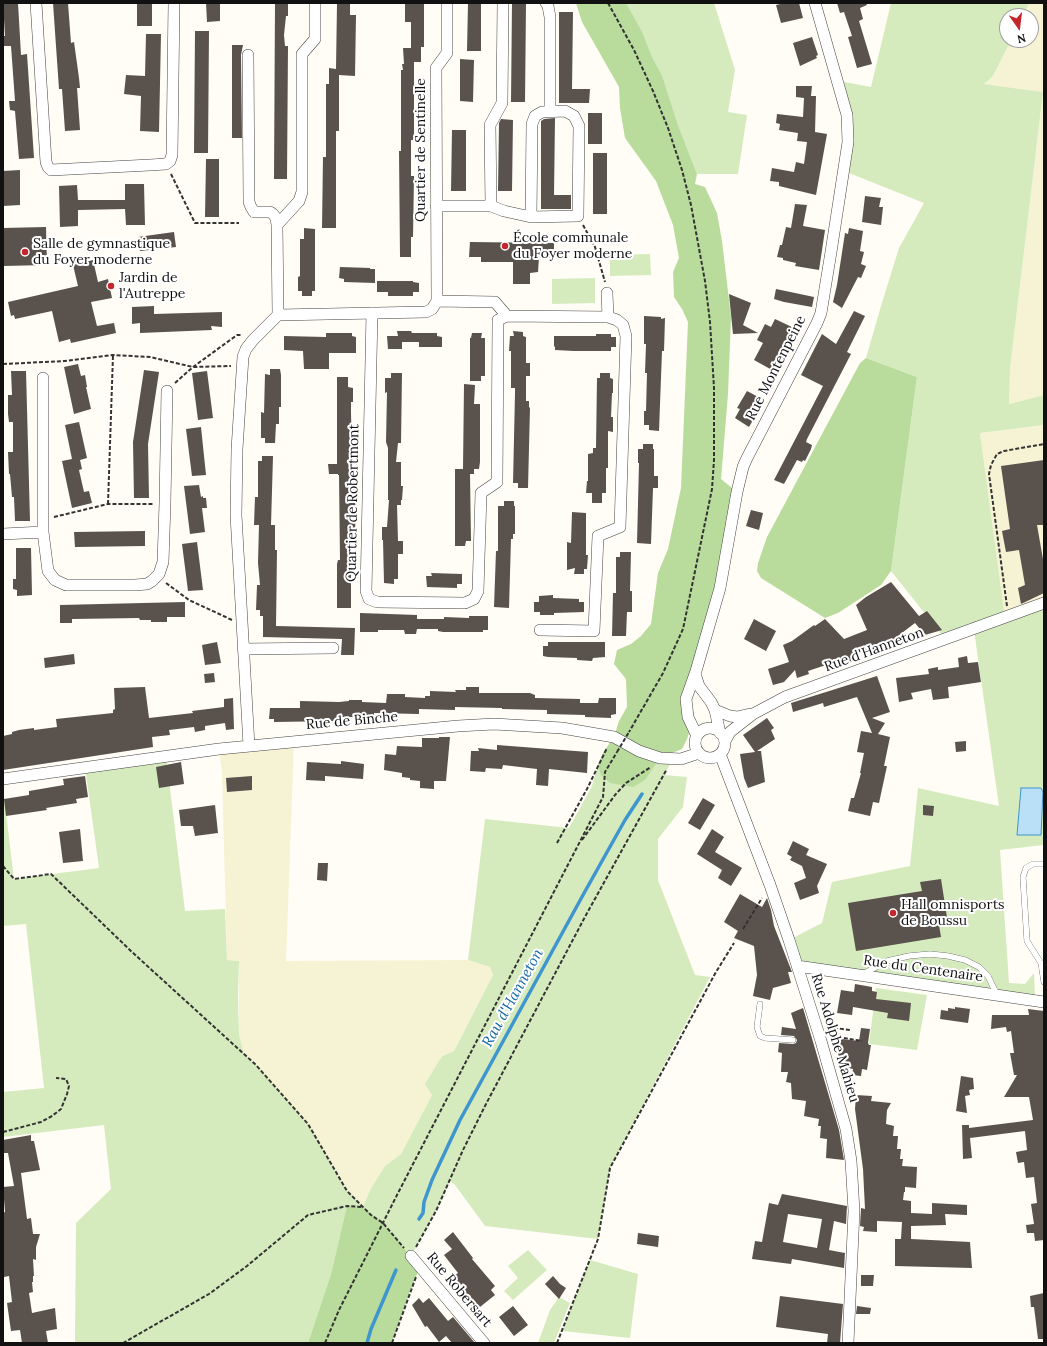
<!DOCTYPE html>
<meta charset="utf-8">
<style>
body{margin:0}
#map{position:relative;width:1047px;height:1346px;overflow:hidden;background:#fffdf5;font-family:Lora,serif}
canvas{display:block}
.frame{position:absolute;inset:0;border:4px solid #111;pointer-events:none}
.north{position:absolute;left:999px;top:8px;width:40px;height:40px;box-sizing:border-box;background:#fff;border:1px solid #a0a0a0;border-radius:50%;rotate:166deg;font-size:11px;font-weight:700;line-height:16px;text-align:center;color:#111}
.north::after{content:'';display:block;margin:auto;width:14px;height:18px;background:#c4262e;clip-path:polygon(50% 0,100% 100%,50% 72%,0 100%)}
</style>
<div id="map">
<canvas width="1047" height="1346"></canvas>
<div class="frame"></div>
<div class="north">N</div>
</div>
<script>
const c = document.querySelector('canvas').getContext('2d');
c.lineJoin = 'round';
function paint(path, color) { c.fillStyle = color; c.fill(path, 'evenodd'); }
const toPath = rows => new Path2D(rows.map(r => 'M' + r).join(''));
function trace(path, color, width, dash) { c.strokeStyle = color; c.lineWidth = width; c.lineCap = dash ? 'butt' : 'round'; c.setLineDash(dash || []); c.stroke(path); }
function write(font, color, halo, rows, align = 'center') {
  c.font = font + ' Lora,serif'; c.lineWidth = 4; c.setLineDash([]); c.textBaseline = 'middle'; c.strokeStyle = halo; c.fillStyle = color; for (const [text, x, y, turn = 0] of rows) {
    c.save(); c.translate(x, y); c.rotate((+turn || 0) * Math.PI / 180); c.textAlign = isNaN(turn) ? turn : align; if (halo) c.strokeText(text, 0, 0); c.fillText(text, 0, 0); c.restore();
  }
}
paint(toPath([
 [1029,3,1044,3,1044,395,1009,404,1010,369,1043,92,984,84,993,76,1011,40,1031,40,1031,16,1023,16],
 [1044,425,1044,603,1005,618,980,433],
 [294,742,286,961,468,960,490,967,493,975,454,1051,441,1056,432,1095,401,1154,385,1166,371,1188,363,1207,347,1191,308,1124,256,1065,244,1054,239,1035,239,961,227,960,222,773,219,749]
]), '#f6f3d4');
paint(toPath([
 [626,3,714,3,735,70,728,112,747,115,738,174,697,174,678,125,662,75,652,57],
 [891,3,1029,3,1023,16,1007,16,1007,40,1011,40,993,76,984,84,1043,92,1010,369,1009,404,1044,395,1044,425,980,433,1005,618,1044,603,1044,845,1000,850,1009,983,1025,984,1034,973,1035,1000,797,966,789,940,822,923,832,882,910,866,918,788,999,806,974,630,946,640,891,571,917,377,866,358,881,306,899,248,924,203,844,171,848,142,839,81,871,87],
 [650,254,651,275,610,276,610,255],
 [595,278,595,303,552,304,552,279],
 [604,751,673,759,664,775,687,777,683,807,658,839,658,880,695,975,710,977,610,1168,598,1239,485,1226,455,1185,450,1181,436,1211,411,1256,383,1223,363,1207,347,1207,331,1274,308,1343,75,1343,76,1223,111,1189,104,1125,3,1137,3,1092,44,1088,26,924,3,926,3,788,14,879,99,868,85,767,166,756,185,911,225,909,227,960,239,961,238,997,239,1035,244,1054,256,1065,308,1124,347,1191,363,1207,371,1188,385,1166,401,1154,432,1095,425,1084,442,1056,454,1051,493,975,490,967,468,960,485,819,569,828,592,786,598,765],
 [876,988,927,995,917,1050,869,1044],
 [528,1250,547,1270,513,1300,504,1291,518,1278,508,1266],
 [590,1260,638,1274,630,1338,562,1331],
 [559,1297,570,1303,554,1343,538,1343,550,1310]
]), '#d5ebbd');
paint(toPath([
 [576,3,626,3,642,32,652,57,662,75,678,125,697,174,695,184,705,187,717,213,722,241,731,317,728,394,721,479,737,492,725,567,686,699,690,730,687,739,682,749,660,758,645,780,633,787,610,783,601,775,598,765,604,751,614,737,619,721,627,707,626,679,614,664,617,650,631,644,641,636,651,624,658,573,668,549,681,488,688,322,682,309,674,297,673,272,679,258,673,225,656,181,625,138,620,108,619,87,582,22],
 [866,358,917,377,891,571,881,585,838,613,825,618,761,578,757,571,758,563,767,537,860,363],
 [347,1206,363,1207,383,1223,420,1267,409,1294,392,1343,308,1343,331,1274]
]), '#b9dc9c');
const water = toPath([
 [1021,788,1041,788,1043,792,1041,835,1017,835,1021,788]
]);
paint(water, '#b9e0f7');
trace(water, '#3f96cf', 1);
trace(toPath([
 [419,1219,423,1213,424,1202,432,1180,460,1120,583,895,625,820,642,794],
 [367,1343,371,1329,396,1270]
]), '#3f96cf', 3.5);
paint(toPath([
 [3,3,18,3,21,55,27,54,34,158,19,159,15,111,10,110,9,101,15,101,11,46,3,46,3,36,5,36],
 [53,3,68,3,71,43,74,42,79,78,80,88,77,88,80,130,65,131,62,89,59,89],
 [137,3,152,3,152,26,137,26],
 [206,3,220,3,220,21,207,22],
 [275,3,288,3,288,16,286,16,284,35,285,46,288,46,287,179,274,179],
 [337,3,350,3,350,15,356,15,355,76,339,75,339,131,336,131,336,228,322,228,323,157,326,157,326,84,329,84,329,68,336,69],
 [405,3,424,3,424,47,421,47,421,62,414,62,414,140,411,140,411,176,414,176,413,237,411,237,411,257,400,257,399,151,401,151,401,70,403,70,402,64,404,64,403,48,411,48,411,22,405,22],
 [468,3,481,3,481,51,467,51],
 [512,3,526,3,525,102,511,102],
 [785,3,799,3,803,18,781,23,776,5],
 [837,3,866,3,867,5,860,8,863,19,859,21,872,64,857,68,848,37,852,36,844,12,840,13],
 [559,12,573,12,572,89,590,89,589,103,559,103],
 [195,31,209,31,208,153,194,153],
 [146,34,161,34,159,132,140,131,141,96,124,94,126,75,145,76],
 [812,37,818,55,816,56,817,58,800,66,793,43],
 [232,45,243,45,241,55,242,138,232,138],
 [460,59,474,60,473,102,460,101],
 [796,86,812,86,811,96,816,96,815,132,827,134,816,195,779,186,779,182,770,181,772,168,794,172,796,162,804,164,807,142,797,141,798,133,779,130,780,124,776,123,777,114,803,117,804,98,796,97],
 [588,113,602,113,602,144,588,144],
 [555,118,554,195,571,195,571,209,541,209,541,121,544,119],
 [501,119,513,120,512,191,498,191,499,123],
 [452,130,466,130,466,191,451,191],
 [593,153,607,153,607,214,593,214],
 [206,159,219,159,219,217,205,217],
 [20,170,20,205,3,206,3,171],
 [125,184,144,184,145,225,126,225,125,209,78,210,78,226,60,227,59,186,77,185,78,200,125,200],
 [865,196,881,198,879,207,883,207,881,225,862,222],
 [795,204,807,205,803,226,825,230,819,270,795,266,796,263,783,260,783,258,777,257,780,245,782,245,786,227,791,228],
 [46,227,47,265,3,266,3,228],
 [304,228,315,229,315,291,312,291,312,296,302,296,302,291,298,291,298,277,300,276,300,239,304,239],
 [849,228,863,231,860,251,864,252,861,264,866,266,861,278,858,277,842,308,833,302,837,285,845,233,848,234],
 [174,232,176,247,140,251,138,237],
 [470,242,554,243,554,258,539,257,538,272,530,273,530,284,513,284,513,262,481,262,481,257,469,257],
 [93,260,98,282,108,279,112,298,91,302,97,326,114,323,116,333,71,343,70,339,59,342,52,311,15,319,14,315,11,316,8,302,78,286,73,265],
 [340,267,370,268,370,269,375,269,375,283,344,282,344,279,339,278],
 [377,281,413,281,413,282,419,283,419,292,413,292,413,296,388,296,388,292,377,292],
 [776,289,814,297,812,307,784,302,774,299],
 [729,294,751,303,743,325,758,333,733,334],
 [154,306,154,314,222,312,222,327,211,326,212,330,140,333,140,323,132,324,132,307],
 [854,311,865,316,847,352,851,354,807,439,806,442,812,445,811,449,805,461,803,460,802,462,797,460,784,484,774,480,823,386,801,375,822,334,836,344],
 [644,316,661,317,661,319,665,318,664,351,662,351,659,431,649,430,649,425,644,425,644,411,646,411,647,373,645,373,646,344,644,344],
 [775,319,794,328,772,370,754,360,763,343,757,340,765,324,771,327],
 [397,331,411,331,412,333,437,333,437,336,442,337,442,347,419,347,419,342,402,342,402,349,388,349,387,336,398,336],
 [513,331,523,332,523,336,526,337,526,363,530,363,530,376,526,376,526,401,529,401,529,408,530,407,528,488,518,488,518,483,513,483,515,393,515,388,511,388,511,351,509,351,510,336,514,336],
 [326,333,352,333,352,336,356,337,356,353,329,353,329,369,304,369,303,351,284,350,284,336,326,337],
 [472,333,482,333,481,338,485,338,485,376,481,376,481,381,470,381,470,338,471,338],
 [596,334,611,334,611,337,616,337,616,347,611,347,611,351,574,351,555,350,555,347,554,346,554,336,596,336],
 [78,364,81,376,85,375,87,387,86,387,91,409,74,414,64,367],
 [270,369,280,369,281,375,281,407,279,407,279,424,276,424,275,443,265,443,265,438,261,438,261,412,264,413,265,374,270,375],
 [144,370,159,372,148,444,149,498,134,498,133,442],
 [11,371,26,371,30,521,15,521,14,497,12,497,10,474,9,474,8,452,13,452,13,422,9,422,8,414,8,395,12,395],
 [207,371,213,418,198,420,192,373],
 [391,373,402,373,401,443,398,443,396,462,401,462,401,486,403,486,402,500,401,500,401,505,397,505,398,541,403,541,403,554,398,554,398,579,394,579,394,584,384,583,383,540,382,540,382,527,387,527,389,500,388,500,388,448,386,442,387,392,385,393,385,378,391,378],
 [600,373,610,373,610,378,613,379,613,393,612,393,611,417,613,417,613,432,608,431,608,468,606,468,606,493,602,493,602,503,592,503,592,493,586,493,587,481,588,481,588,454,593,453,593,448,596,448,597,378,600,378],
 [337,377,348,377,348,387,353,388,353,402,351,402,351,413,352,453,350,453,351,475,356,475,355,541,350,541,348,565,351,565,351,608,337,608,337,564,338,560,340,560,339,475,338,475,338,474,329,474,328,464,337,464],
 [464,384,475,385,474,404,480,404,480,462,479,469,474,469,474,474,470,474,471,541,466,541,465,546,455,546,455,469,463,469],
 [747,391,762,399,758,407,760,408,749,427,735,418,740,409,737,408],
 [79,422,87,458,80,460,82,469,79,470,84,492,89,491,92,503,72,508,62,461,72,459,65,425],
 [201,427,206,475,192,476,186,429],
 [643,444,653,444,653,449,654,449,654,476,658,476,658,488,653,488,651,544,637,543,639,463,638,463,638,449,643,449],
 [262,456,273,456,271,525,275,525,275,550,277,550,276,626,355,628,354,655,341,655,342,639,263,637,263,616,260,616,260,610,256,610,257,585,260,585,258,563,259,525,254,525,255,497,258,497,258,461,262,461],
 [1044,460,1044,525,1037,525,1044,565,1044,593,1021,604,1018,588,1025,585,1019,550,1006,552,1002,531,1010,529,1001,466],
 [199,485,201,497,203,496,203,498,206,498,207,508,202,508,205,532,190,534,184,486],
 [504,501,514,501,514,506,515,506,515,534,513,534,513,539,511,539,509,608,494,607,496,551,498,551,498,506,504,506],
 [751,510,763,513,759,530,746,526],
 [572,512,586,513,586,555,588,555,587,569,584,569,584,574,574,574,575,568,567,570,567,542,571,543],
 [145,531,145,546,75,547,74,532],
 [197,542,203,590,188,591,182,544],
 [16,548,31,548,32,595,17,596,17,590,13,589,13,579,16,579],
 [620,552,631,552,630,591,632,591,632,612,627,612,626,636,612,636,613,593,616,593,616,557,620,557],
 [431,573,462,574,462,584,457,584,457,588,427,587,426,576,432,576],
 [891,582,919,616,927,611,942,630,925,635,915,623,890,642,889,640,855,656,856,660,836,666,835,662,808,671,809,674,797,678,795,670,784,682,773,685,768,669,789,662,783,645,792,641,814,625,815,626,825,619,844,639,867,630,856,605,866,597],
 [553,595,553,598,579,599,579,602,584,602,584,612,554,613,554,615,540,615,540,612,534,612,534,602,539,602,539,596],
 [185,602,185,617,167,617,167,622,151,622,151,620,140,620,139,618,72,619,72,623,60,623,60,605],
 [360,613,417,615,417,619,444,619,444,617,469,618,469,616,488,616,488,630,483,630,483,632,443,632,438,631,438,629,417,629,416,634,405,634,404,630,378,630,378,632,360,632],
 [754,619,776,631,766,651,744,639],
 [217,642,221,663,205,665,202,645],
 [548,642,605,642,605,657,593,658,592,661,577,660,577,658,548,657,543,656,543,646,548,646],
 [74,654,75,664,45,668,44,658],
 [967,656,968,663,978,662,981,682,948,687,949,698,933,700,931,689,911,693,913,699,899,702,896,678,929,674,928,669,938,667,938,670,959,667,958,658],
 [214,673,215,682,205,683,204,674],
 [877,676,890,712,872,718,885,723,878,734,890,737,884,766,887,766,879,803,873,802,870,816,848,811,851,798,854,798,861,773,860,773,864,753,857,752,861,731,872,733,857,697,824,707,823,703,793,712,791,703],
 [145,687,149,718,193,713,192,711,224,707,224,699,233,698,234,729,226,730,225,723,205,726,205,730,195,732,194,727,169,730,170,735,152,737,153,747,3,770,3,736,12,734,12,732,19,730,34,728,34,730,57,727,56,719,113,713,113,710,115,709,114,688],
 [466,687,479,687,479,693,530,693,535,695,535,698,580,699,580,703,598,703,599,698,616,698,616,714,611,715,611,718,585,717,585,715,547,714,547,710,502,709,502,708,455,707,455,710,419,709,419,714,374,713,374,717,339,717,338,721,274,722,274,719,269,719,270,708,300,708,300,701,339,702,349,701,349,700,362,700,362,702,386,703,387,694,405,694,405,697,425,698,425,696,430,696,430,691,456,692,455,690,466,690],
 [767,718,774,728,771,730,775,739,757,751,761,751,765,782,748,788,744,778,740,754,755,752,743,735],
 [439,737,450,737,446,781,434,781,434,789,420,788,420,781,410,780,410,778,402,777,402,773,384,770,385,754,396,755,397,746,422,747,422,738,439,738],
 [966,741,966,751,956,752,955,742],
 [497,745,588,752,587,773,549,769,548,786,536,785,537,769,503,765,502,769,486,768,485,772,470,771,471,751,479,751,478,748,497,750],
 [341,761,364,764,363,779,325,776,325,781,306,780,307,762,341,764],
 [181,762,184,784,159,788,156,767],
 [85,776,88,797,76,799,77,803,46,808,47,810,6,816,4,799,29,795,29,791,64,785,63,779],
 [252,776,252,790,227,792,226,778],
 [703,798,715,805,700,830,688,823],
 [215,805,218,833,195,836,193,826,181,826,179,810],
 [923,805,934,806,933,816,923,815],
 [80,829,83,861,63,863,59,832],
 [712,829,724,837,715,852,742,868,731,886,718,878,722,870,697,854],
 [793,841,809,849,806,855,827,864,817,886,819,893,800,900,794,883,806,878,802,866,790,860,792,857,787,854],
 [318,863,328,863,327,881,317,880],
 [941,879,948,924,939,925,941,937,856,951,848,903,922,891,920,882],
 [740,894,762,907,767,898,771,910,774,926,792,972,788,972,791,983,773,988,770,1000,753,996,757,975,754,946,734,938,738,931,724,922],
 [855,984,872,987,872,991,877,992,876,999,911,1003,909,1021,887,1018,888,1013,853,1007,852,1015,837,1013,841,990,854,992],
 [955,1007,970,1009,968,1023,940,1019,941,1010,948,1011,948,1008,955,1009],
 [803,1008,839,1130,844,1160,826,1158,827,1139,820,1138,821,1126,818,1126,819,1119,804,1116,806,1101,792,1099,791,1083,786,1082,788,1072,781,1072,782,1053,778,1052,779,1043,793,1044,796,1043,797,1040,794,1036,781,1035,782,1027,796,1029,791,1013],
 [1028,1009,1044,1011,1044,1240,1035,1241,1034,1233,1027,1233,1026,1225,1034,1224,1031,1204,1037,1203,1034,1177,1026,1178,1024,1162,1018,1163,1016,1152,1027,1150,1025,1131,970,1138,972,1158,963,1159,962,1125,969,1125,969,1128,1033,1120,1029,1097,1004,1097,1017,1075,1014,1075,1010,1053,1014,1053,1011,1031,1007,1032,1006,1027,991,1029,992,1015,1029,1015],
 [861,1028,870,1029,868,1043,869,1045,871,1045,867,1070,862,1069,861,1076,852,1075,853,1069,844,1067,846,1057,839,1057,834,1038,859,1041],
 [961,1076,973,1078,974,1089,969,1090,970,1095,965,1096,967,1113,956,1111],
 [856,1095,872,1096,871,1101,891,1103,887,1110,886,1124,894,1126,893,1136,898,1136,897,1149,901,1149,900,1159,903,1159,902,1166,917,1167,916,1188,905,1187,905,1192,904,1192,903,1200,911,1201,911,1213,932,1214,932,1203,967,1205,967,1215,945,1214,946,1225,911,1226,911,1239,970,1242,972,1268,895,1266,895,1239,901,1239,902,1222,877,1221,877,1232,863,1231,864,1227,860,1226,861,1208,865,1209,863,1169,855,1109],
 [31,1135,31,1141,34,1141,40,1170,21,1173,27,1219,31,1218,33,1234,40,1234,36,1247,36,1260,33,1259,34,1276,33,1276,33,1282,32,1282,33,1292,29,1293,32,1313,55,1308,57,1329,46,1331,48,1343,22,1343,20,1330,11,1331,7,1303,12,1302,9,1276,4,1277,3,1272,3,1213,5,1212,3,1187,14,1186,8,1153,3,1153,3,1140],
 [782,1194,847,1206,846,1224,834,1221,829,1250,845,1253,844,1268,792,1259,791,1264,752,1259,755,1241,762,1242,769,1203,778,1205],
 [788,1214,822,1219,817,1248,783,1242],
 [453,1232,473,1258,472,1259,495,1286,491,1290,495,1295,475,1311,450,1279,458,1273,444,1255,452,1249,444,1240],
 [638,1233,659,1236,658,1247,637,1244],
 [861,1275,874,1275,873,1286,861,1286],
 [553,1276,560,1284,566,1288,559,1299,545,1284],
 [1044,1293,1044,1339,1038,1339,1034,1307,1031,1307,1030,1296],
 [780,1296,843,1304,840,1343,827,1343,828,1334,776,1327],
 [419,1298,423,1303,429,1298,448,1321,453,1317,475,1343,452,1343,446,1336,439,1342,427,1326,425,1327,412,1305],
 [513,1306,528,1325,514,1336,499,1317],
 [857,1306,871,1308,870,1314,856,1314]
]), '#5a524d');
const lane = toPath([
 [1044,864,1033,864,1026,868,1023,877,1027,941,1041,963,1044,982],
 [863,974,887,961,909,956,930,954,948,956,965,960,979,967,988,976,997,995],
 [760,1004,757,1027,760,1036,765,1038,793,1040]
]);
const street = toPath([
 [36,3,46,162,48,167,51,170,150,165,166,164,170,161,172,155,174,3],
 [546,3,548,6,550,17,550,111],
 [248,55,249,202,251,207,254,212,270,212,273,214,276,218,277,225,278,315],
 [436,206,491,206,504,211,531,217,578,216,579,126,574,116,565,111,542,112,535,116,532,124,531,217],
 [491,206,490,125,502,103,503,3],
 [277,225,299,201,302,192,302,54,315,39,315,3],
 [607,293,608,317],
 [437,301,436,68,447,53,447,3],
 [372,313,366,591,369,599,377,602,465,603,474,599,478,591,481,493,497,482,498,320,507,316],
 [43,378,43,532],
 [3,534,43,532,48,571,55,580,66,585,135,585,147,584,152,581,159,574,163,562,165,503,167,391],
 [243,649,333,648],
 [696,672,696,677,699,686,711,702,715,710,720,733],
 [715,710,730,716,737,717,750,714],
 '695 743a15 15 0 1 1 30 0a15 15 0 1 1-30 0Z',
 [697,736,688,717,686,699,696,671,720,588,737,492,743,467,747,458,817,323,821,313,831,252,848,142,847,115,815,3],
 [725,741,730,732,753,714,785,697,1044,603],
 [249,746,236,515,237,449,243,357,246,349,253,340,278,315,426,312,432,309,437,301,495,302,507,316,608,317,617,320,623,325,626,336,620,527,598,536,594,631,540,630],
 [720,754,770,885,789,940,821,1041,846,1129,851,1161,854,1211,848,1343],
 [3,779,219,749,458,726,494,724,562,728,614,737,639,751,660,758,681,759,699,753],
 [797,966,1044,1002],
 [411,1256,484,1343]
]);
trace(lane, '#444', 6);
trace(street, '#444', 12);
trace(toPath([
 [608,3,634,50,653,91,668,128,682,170,691,205,705,281,710,322,714,388,714,460,712,489,683,629,663,673,629,732],
 [171,174,195,223,239,223],
 [583,225,595,247,605,282],
 [3,364,65,361,113,355,150,357,193,367,231,366],
 [175,383,193,367,237,335,242,335],
 [108,504,113,355],
 [54,517,108,504,154,504],
 [166,583,189,600,232,620],
 [1007,606,989,474,991,465,997,454,1004,451,1044,444],
 [582,840,615,795,626,783,651,767],
 [557,843,587,789,607,748],
 [3,866,14,879,51,874,132,952,256,1065,308,1124,347,1191,371,1215,383,1223,404,1248],
 [743,929,762,898],
 [828,1027,850,1030],
 [832,1036,862,1041],
 [3,1132,41,1122,52,1116,61,1109,67,1094,69,1086,66,1079,56,1078],
 [416,1247,436,1211,463,1150,486,1104,586,915,667,769],
 [123,1343,209,1294,247,1266,308,1215,347,1206,363,1207],
 [325,1343,339,1310,397,1195,603,797,605,772,617,752],
 [392,1343,416,1277],
 [557,1343,598,1239,610,1168,716,972,734,943]
]), '#333', 2, [4, 2]);
trace(lane, '#fff', 5.5);
trace(street, '#fff', 11);
trace(toPath([
 [617,752,629,732]
]), '#333', 2, [4, 2]);
for (const [x, y, r, color] of [
 [505,246,4,"#c4262e"],
 [25,252,4,"#c4262e"],
 [111,286,4,"#c4262e"],
 [893,913,4,"#c4262e"]
]) { const dot = new Path2D(); dot.arc(x, y, r, 0, 2 * Math.PI); c.fillStyle = color; c.fill(dot); trace(dot, '#fff', 1.5); }
write('14px', '#111', '#fff', [
 ["Quartier de Sentinelle",421,150,-90],
 ["Rue Montenpeine",776,368,-63],
 ["Quartier de Robertmont",353,503,-89],
 ["Rue d'Hanneton",874,650,-20],
 ["Rue de Binche",352,721,-5],
 ["Rue du Centenaire",923,969,8],
 ["Rue Adolphe Mahieu",835,1038,73],
 ["Rue Robersart",459,1290,50]
]);
write('14px', '#111', '#fff', [
 ["École communale",513,238],
 ["du Foyer moderne",513,254],
 ["Salle de gymnastique",33,244],
 ["du Foyer moderne",33,260],
 ["Jardin de",119,278],
 ["l'Autreppe",119,294],
 ["Hall omnisports",901,905],
 ["de Boussu",901,921]
], 'left');
write('italic 15px', '#1768a6', '#fff', [
 ["Rau d'Hanneton",513,998,-61]
]);
</script>
